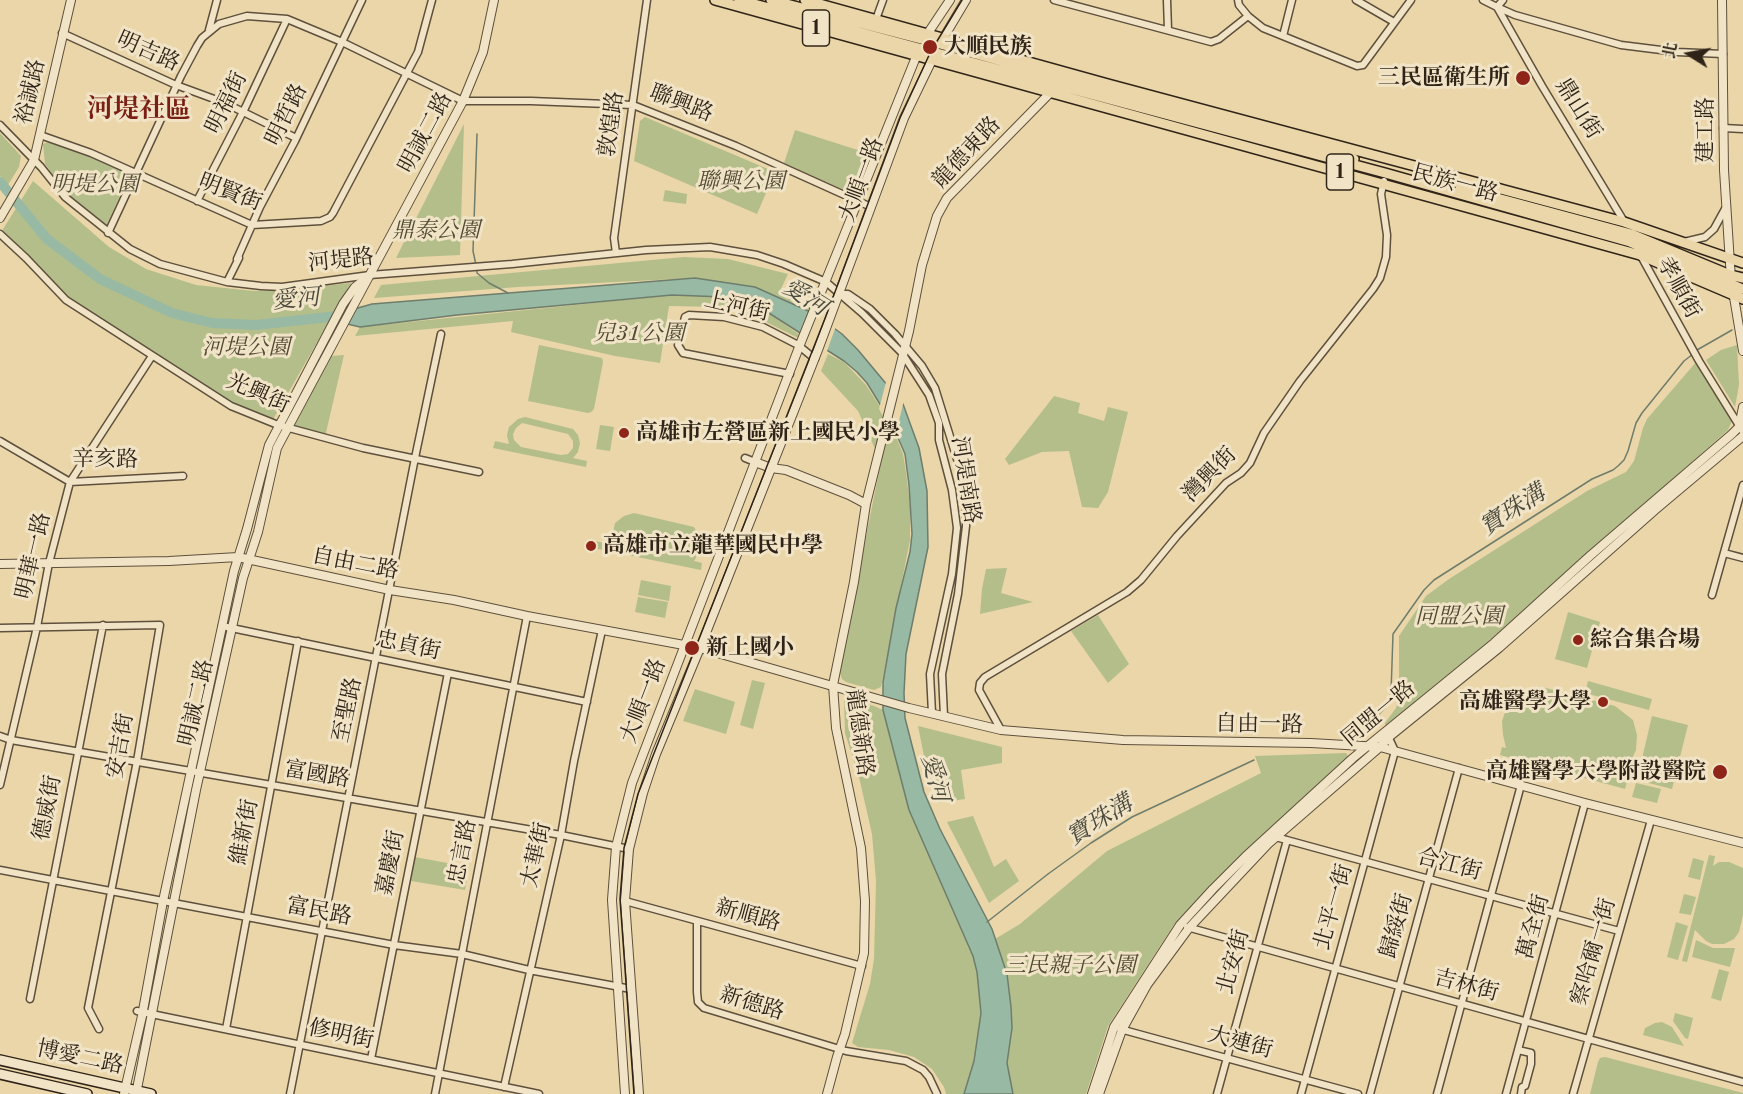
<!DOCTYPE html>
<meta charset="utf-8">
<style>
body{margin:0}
#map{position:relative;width:1743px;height:1094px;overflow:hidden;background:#ead6a8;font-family:"Old Standard TT","Noto Serif TC",serif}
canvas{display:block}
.north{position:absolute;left:1659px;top:24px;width:60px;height:60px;-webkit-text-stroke:4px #f1e4c6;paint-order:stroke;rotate:281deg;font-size:16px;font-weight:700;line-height:24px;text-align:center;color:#302419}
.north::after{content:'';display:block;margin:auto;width:21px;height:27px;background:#302419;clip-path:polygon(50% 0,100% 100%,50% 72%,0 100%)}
</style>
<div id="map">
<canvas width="1743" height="1094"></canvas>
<div class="north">北</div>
</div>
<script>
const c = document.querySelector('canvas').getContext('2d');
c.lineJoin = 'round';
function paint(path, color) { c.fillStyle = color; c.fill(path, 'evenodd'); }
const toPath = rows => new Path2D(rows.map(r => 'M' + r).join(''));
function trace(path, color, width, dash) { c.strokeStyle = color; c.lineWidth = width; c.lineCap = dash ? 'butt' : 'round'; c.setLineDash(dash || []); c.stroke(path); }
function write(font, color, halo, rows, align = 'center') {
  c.font = font + ' "Old Standard TT","Noto Serif TC",serif'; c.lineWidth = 6; c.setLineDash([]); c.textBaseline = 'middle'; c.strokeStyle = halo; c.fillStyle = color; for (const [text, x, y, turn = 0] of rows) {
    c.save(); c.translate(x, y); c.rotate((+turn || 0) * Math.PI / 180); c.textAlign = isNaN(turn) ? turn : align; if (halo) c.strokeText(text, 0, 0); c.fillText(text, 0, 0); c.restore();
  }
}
paint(toPath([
 [645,117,775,172,757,214,634,161,640,121],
 [464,124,460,255,396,258],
 [795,130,867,153,854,189,849,192,784,163],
 [0,133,21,156,19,167,8,185,0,176],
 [53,140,130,174,106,226,68,195,45,164,43,144],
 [33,181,109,247,146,269,196,285,254,291,281,290,351,283,271,423,231,406,66,301,0,234],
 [665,190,687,194,686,204,663,201],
 [684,257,728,259,788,274,781,289,814,306,812,312,755,287,695,278,518,287,374,298,381,285],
 [672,295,724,297,761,308,800,335,798,338,762,320,721,307,669,306,660,363,615,356,511,332,513,321,355,336,360,327],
 [539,345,602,358,603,362,594,409,591,412,588,413,528,401],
 [1737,345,1739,385,1735,407,1706,360,1721,350],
 [828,354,844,362,866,385,891,424,903,454,906,472,910,505,910,540,881,687,874,690,846,682,842,679,839,670,881,462,858,411,821,371],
 [344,355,325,437,292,429,331,356],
 [1697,361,1732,421,1728,430,1486,644,1385,728,1385,723,1396,708,1399,698,1399,636,1426,596,1449,579,1587,491,1626,472,1634,461,1643,428,1647,419],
 [1054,396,1080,403,1078,413,1104,421,1108,407,1128,412,1108,492,1098,508,1082,507,1069,451,1042,452,1009,465,1005,459],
 [525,417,573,429,578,435,580,443,578,452,573,458,587,461,586,467,493,448,495,441,509,444,507,435,509,427,518,419],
 [522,423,568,434,573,441,573,448,568,454,561,455,521,447,514,440,513,434,516,428],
 [600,425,614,427,610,451,596,449],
 [634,513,694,527,702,542,702,548,694,561,702,563,701,570,593,548,594,541,617,545,613,533,615,523,624,516],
 [1007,568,1001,593,1033,602,980,614,982,589,986,569],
 [641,580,671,586,669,601,638,595],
 [638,597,668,602,665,618,635,612],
 [1568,612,1600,622,1587,668,1555,659],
 [1098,615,1129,664,1108,683,1071,631],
 [752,680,765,683,753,729,740,725],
 [1588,681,1652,699,1649,710,1585,693],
 [1542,687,1615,706,1633,720,1637,735,1636,750,1626,771,1617,779,1627,782,1625,789,1500,755,1502,747,1506,748,1503,735,1502,721,1508,704,1520,692],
 [695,689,735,702,726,734,683,721],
 [844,698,874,706,883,710,909,810,973,956,977,972,981,1013,974,1061,964,1094,946,1094,944,1087,932,1069,914,1057,889,1050,858,1047,852,1043,870,984,874,959,876,881,872,834,859,777,845,733],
 [1652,716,1688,725,1672,789,1637,780],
 [918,726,1002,747,1002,763,961,770,965,799,939,803,927,771],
 [1346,753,1349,758,1222,876,1173,926,1108,1026,1086,1094,1013,1094,1007,1063,1012,1029,1011,1007,995,939,1020,924,1107,851,1261,773,1255,756],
 [1636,783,1661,789,1657,803,1632,797],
 [973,816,994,867,1006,859,1019,881,989,903,947,822],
 [1709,855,1715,856,1713,866,1719,862,1729,862,1743,868,1743,915,1739,932,1734,939,1724,944,1712,944,1706,941,1695,930,1687,962,1682,961],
 [415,857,469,867,465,890,411,881],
 [1693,858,1704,861,1700,880,1688,877],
 [1684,894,1696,897,1691,915,1679,913],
 [1676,922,1688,926,1678,960,1667,957],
 [1696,940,1713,948,1735,948,1730,967,1692,957],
 [1719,969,1729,972,1721,1001,1711,998],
 [1675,1013,1693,1018,1688,1039,1685,1038,1673,1021],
 [1662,1022,1672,1027,1684,1046,1643,1035,1645,1028,1655,1023],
 [1605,1057,1743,1093,1743,1094,1590,1094,1598,1062,1600,1058]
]), '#b4be8a');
const water = toPath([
 [695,278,755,287,815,314,842,334,858,350,903,404,919,448,927,491,928,547,906,654,904,693,905,718,924,792,940,829,992,929,1007,974,1011,1007,1012,1028,1007,1063,1013,1094,964,1094,974,1061,981,1013,977,972,973,956,909,810,883,710,883,682,896,608,910,552,912,534,909,485,905,454,892,424,867,383,857,372,844,361,761,308,724,297,672,295,457,315,360,327,322,318,372,304,695,278]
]);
paint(water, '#98b9a4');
trace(water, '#6e7d6c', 1.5);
paint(toPath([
 [812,310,836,326,826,354,800,337],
 [887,378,904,400,895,438,879,409]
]), '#ead6a8');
trace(toPath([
 [476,265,473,251,477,134],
 [477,270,477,273,489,283,508,293],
 [1697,350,1732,330],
 [1341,729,1368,721,1378,715,1386,707,1391,693,1393,634,1424,590,1434,580,1592,479,1613,470,1618,466,1624,460,1628,451,1636,423,1642,413,1684,361,1693,354],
 [987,922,1048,874,1091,843,1132,817,1254,760]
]), '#6e7d6c', 1.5);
trace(toPath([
 [0,182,47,239,100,279,172,313,212,323,256,325,337,316]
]), '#98b9a4', 10);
const minor = toPath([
 [1054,0,1211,42,1219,39,1248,16],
 [1167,0,1168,30],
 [1238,0,1239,5,1248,16,1263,28,1357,66,1363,65,1411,0],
 [1356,0,1394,22],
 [1483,0,1497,7,1542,86,1625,223],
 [1503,0,1497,7,1515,15,1621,45,1677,52,1723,54],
 [875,22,883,0],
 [209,30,217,0],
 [62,33,176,85,225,103,296,138],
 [1283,36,1292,0],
 [0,125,41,167,65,197,130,249,160,264,227,282,261,286,282,287,370,275,512,264,646,250,710,247,757,255,784,264,826,282,862,313,902,353,929,395,939,423,939,440,952,490,957,528,952,574,930,674,932,713],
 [1723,128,1743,129],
 [40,135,91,153,252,225,321,221,330,217,333,213,418,52,432,0],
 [197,201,245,108,287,19],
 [108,233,181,76,197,46,202,38,219,24,247,16,287,19,342,42,463,101,531,101,633,105,736,146,871,207],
 [0,234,26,258,66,300,231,406,278,425,363,448,479,472],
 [1684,242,1705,237,1714,229,1725,209],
 [616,253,614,238,647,0],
 [1641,256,1699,361,1743,432],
 [237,259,260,207,295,141,362,0],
 [227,282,239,258],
 [839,294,848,294,870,309,895,334,922,366,935,388,961,472,966,502,966,526,958,594,942,674,944,716],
 [790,374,683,353,678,345,685,317,689,315,724,317,763,327,798,345,815,359],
 [0,441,70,482,183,476],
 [745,458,755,462],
 [1724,553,1743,558],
 [1712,595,1743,485],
 [222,626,587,702],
 [0,628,160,625,137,761,88,1008,99,1029],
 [1001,730,979,690,980,683,985,677,1127,592,1141,580,1177,536,1226,483,1241,473,1250,463,1264,433,1300,381,1373,289,1380,278,1386,257,1387,235,1381,194,1384,181],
 [0,736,11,740,561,835,629,849],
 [0,785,37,627,49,563,70,482,152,356],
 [1272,836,1619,931],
 [0,870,394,945,462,954,529,970,631,989],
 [625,901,862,966],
 [697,921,697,992,698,1002,704,1008,846,1051,906,1061,923,1070,929,1077,937,1094],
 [1187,927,1743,1082],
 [30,999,103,625],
 [137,1011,539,1094],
 [226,1029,298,641],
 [1120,1029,1358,1094],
 [1518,1050,1531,1053,1531,1064,1525,1086,1522,1087,1521,1094],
 [371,1059,448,673],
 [504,1087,561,835,574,761,602,630],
 [290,1094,415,458,441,334],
 [435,1094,527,616],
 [1217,1094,1287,840],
 [1301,1094,1395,751,1387,734],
 [1370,1094,1459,768],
 [1437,1094,1521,785],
 [1506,1094,1585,803],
 [1573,1094,1651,820]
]);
const tertiary = toPath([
 [1722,0,1724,170,1731,279],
 [926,36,950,0],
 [941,42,966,0],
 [0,218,34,160,71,0],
 [1733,291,1743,351],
 [755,462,771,468,786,470,849,495,866,504,854,582,833,685,836,728,861,848,865,901,864,953,845,1034,837,1057,827,1094],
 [866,504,909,331,922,265,937,216,947,198,1050,93,1052,89],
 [0,564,169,561,238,557,390,590,454,600,527,616,700,648,909,708,1001,730,1123,740,1311,743,1380,747,1585,803,1743,843],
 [124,1094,142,1016,163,901,234,571,247,529,269,445,343,304,355,287,366,278],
 [136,1094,196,790,243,578,258,532,277,448,463,101,483,52,494,0],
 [625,1094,612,900,616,847,632,783,801,342,918,52],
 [639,1094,625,901,629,849,643,793,656,754,700,648,818,350,904,118,934,56],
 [1092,1094,1114,1027,1180,925,1213,889,1245,857,1353,758,1494,643,1591,555,1732,434,1739,427,1743,407],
 [1099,1094,1122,1030,1147,985,1189,928,1268,844,1380,747,1389,737,1499,648,1655,510,1743,436]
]);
const secondary = toPath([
 [0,1060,151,1094],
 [0,1074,87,1094]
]);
const primary = toPath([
 [715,0,1640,255,1743,299],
 [739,0,1385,173,1630,242,1743,289],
 [771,0,940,44,1354,159],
 [805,0,1108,84,1624,222,1743,263],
 [1460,188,1631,234,1730,275,1743,278]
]);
trace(minor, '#5e503d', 9);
trace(tertiary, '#5e503d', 10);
trace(secondary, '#302419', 12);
trace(primary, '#302419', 12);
trace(minor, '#f1e4c6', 6);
trace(tertiary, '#f1e4c6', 8);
trace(secondary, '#f1e4c6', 9);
trace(primary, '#ead6a8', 9);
trace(toPath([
 [634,1094,620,899,624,848,638,794,826,316,900,118,931,51,962,0]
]), '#302419', 1.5);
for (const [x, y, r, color] of [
 [930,47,8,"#8f2418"],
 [1523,78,8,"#8f2418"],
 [624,433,6,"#8f2418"],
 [591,546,6,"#8f2418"],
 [1578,640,6,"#8f2418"],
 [692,648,8,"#8f2418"],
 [1603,702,6,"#8f2418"],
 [1720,772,8,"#8f2418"]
]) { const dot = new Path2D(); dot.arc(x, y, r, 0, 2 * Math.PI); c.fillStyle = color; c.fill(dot); trace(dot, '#f1e4c6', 2); }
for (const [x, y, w] of [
 [816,28,27],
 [1340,172,27]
]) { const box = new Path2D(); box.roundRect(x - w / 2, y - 18, w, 36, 4.5); c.fillStyle = '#f1e4c6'; c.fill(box); trace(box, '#302419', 1.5); }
write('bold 21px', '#302419', null, [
 ["1",816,28],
 ["1",1340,172]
]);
write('bold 22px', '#302419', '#f1e4c6', [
 ["大順民族",944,47],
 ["三民區衛生所",1510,78,"right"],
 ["高雄市左營區新上國民小學",636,433],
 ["高雄市立龍華國民中學",603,546],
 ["綜合集合場",1590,640],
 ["新上國小",706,648],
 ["高雄醫學大學",1591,702,"right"],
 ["高雄醫學大學附設醫院",1706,772,"right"]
], 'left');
write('22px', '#302419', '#f1e4c6', [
 ["明吉路",148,52,24],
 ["裕誠路",31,92,-77],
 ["明福街",227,103,-64],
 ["聯興路",681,104,21],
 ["鼎山街",1578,109,58],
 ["明哲路",287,115,-64],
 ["敦煌路",612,124,-82],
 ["建工路",1706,130,-90],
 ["明誠二路",426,133,-62],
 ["龍德東路",967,153,-47],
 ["大順一路",862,180,-70],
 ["民族一路",1455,184,15],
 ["明賢街",230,193,21],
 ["河堤路",341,261,-6],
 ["孝順街",1678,288,61],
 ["上河街",737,307,13],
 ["光興街",258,394,24],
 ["辛亥路",105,460,1],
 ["灣興街",1210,475,-46],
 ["河堤南路",965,480,81],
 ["明華一路",34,556,-77],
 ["自由二路",355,564,11],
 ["忠貞街",408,646,12],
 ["大順一路",644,701,-69],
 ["明誠二路",197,703,-77],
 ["至聖路",348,710,-78],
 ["同盟一路",1379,714,-40],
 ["自由一路",1259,725,1],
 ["龍德新路",859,733,82],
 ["安吉街",121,746,-80],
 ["富國路",317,775,10],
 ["德威街",48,808,-79],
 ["維新街",245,832,-79],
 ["忠言路",463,852,-79],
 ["太華街",537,855,-77],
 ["嘉慶街",391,863,-79],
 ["合江街",1449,865,15],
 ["北平一街",1334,907,-74],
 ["富民路",319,912,11],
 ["新順路",748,916,15],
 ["歸綏街",1397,926,-74],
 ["萬全街",1534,927,-75],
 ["察哈爾一街",1594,952,-74],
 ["北安街",1234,962,-75],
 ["吉林街",1466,986,15],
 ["新德路",752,1004,17],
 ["修明街",341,1035,12],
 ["大連街",1240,1043,15],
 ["博愛二路",80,1058,12]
]);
write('italic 22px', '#514a35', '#f1e4c6', [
 ["聯興公園",741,182],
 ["明堤公園",95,185],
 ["鼎泰公園",436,231],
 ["兒31公園",639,334],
 ["河堤公園",246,348],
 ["同盟公園",1459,617],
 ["三民親子公園",1070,966]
]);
write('italic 24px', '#4a493c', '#f1e4c6', [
 ["愛河",805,298,32],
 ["愛河",296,300,-5],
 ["寶珠溝",1513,511,-33],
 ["愛河",934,778,75],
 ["寶珠溝",1100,821,-32]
]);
write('bold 26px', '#7a1f14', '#f1e4c6', [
 ["河堤社區",139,110]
]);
</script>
